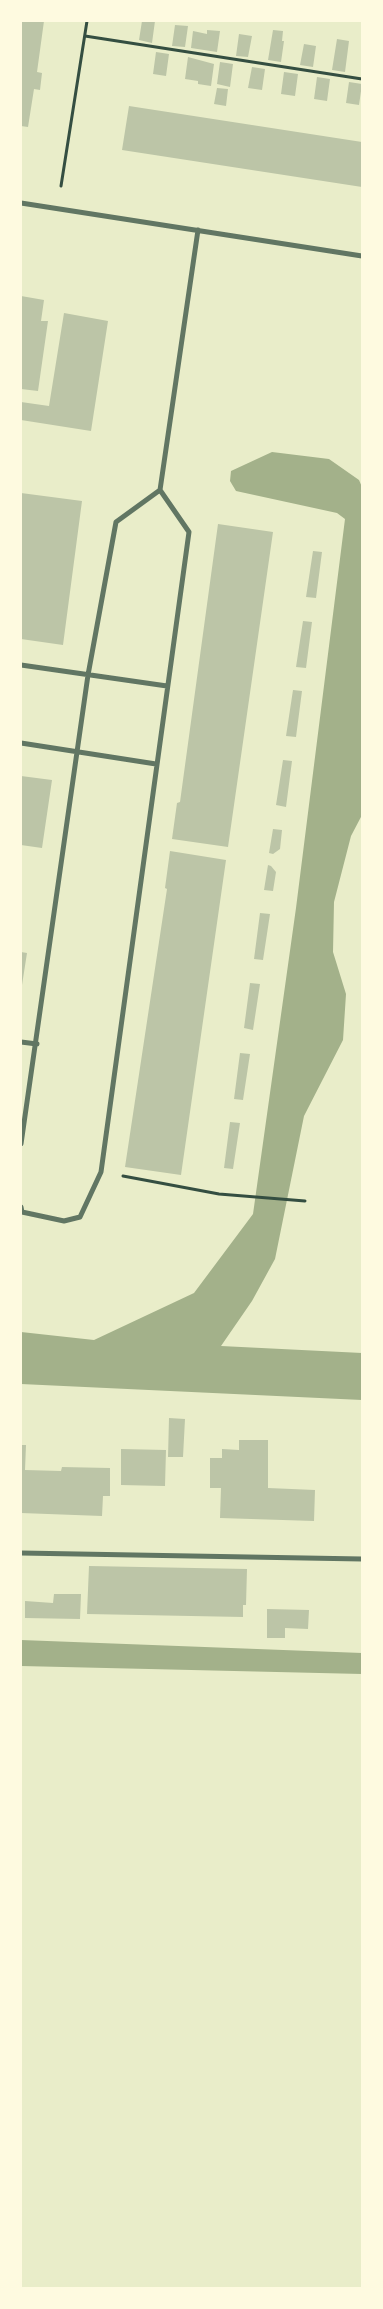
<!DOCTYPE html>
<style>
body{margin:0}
#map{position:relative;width:383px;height:2309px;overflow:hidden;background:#e9edc9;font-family:Bitter,serif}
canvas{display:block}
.frame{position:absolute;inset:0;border:22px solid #fefae0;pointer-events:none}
</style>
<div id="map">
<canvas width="383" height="2309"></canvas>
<div class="frame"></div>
</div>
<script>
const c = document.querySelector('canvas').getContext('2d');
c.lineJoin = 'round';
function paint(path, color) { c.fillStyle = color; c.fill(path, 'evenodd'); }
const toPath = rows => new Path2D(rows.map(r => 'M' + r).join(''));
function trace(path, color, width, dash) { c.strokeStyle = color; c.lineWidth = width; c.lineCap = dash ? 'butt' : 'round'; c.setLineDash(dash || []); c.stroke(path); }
paint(toPath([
 [272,452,329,459,359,480,362,487,362,815,351,836,334,902,333,952,346,994,343,1040,304,1116,275,1259,252,1301,221,1346,362,1353,362,1400,21,1384,21,1332,94,1340,194,1293,253,1214,296,908,345,519,337,513,236,491,230,481,231,471],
 [21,1640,362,1653,362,1674,21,1666]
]), '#a3b18a');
paint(toPath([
 [21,21,44,21,37,72,42,73,40,90,34,89,28,127,21,126],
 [142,21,155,21,152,43,139,40],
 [175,25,188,26,185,47,172,46],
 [207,30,220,31,217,52,191,48,193,31,207,34],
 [273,30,283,31,282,41,284,41,281,62,268,60],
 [239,34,252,36,248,57,236,56],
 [337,39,349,41,345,72,332,70],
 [304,44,316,46,313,67,300,65],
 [156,52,169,54,166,76,153,74],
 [188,57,214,64,211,86,198,84,198,81,185,79],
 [220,62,233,64,230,87,217,84],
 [252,67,265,69,262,90,248,88],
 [284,72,298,74,295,96,281,94],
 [317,77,330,79,327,101,314,99],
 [349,82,362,84,359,105,346,103],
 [217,88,228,89,226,106,214,104],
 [129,106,362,142,362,187,122,150],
 [21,296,44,300,41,321,48,321,38,391,21,389],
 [64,313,108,321,91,431,21,420,21,402,49,406],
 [21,493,82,501,63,645,21,639],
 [218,524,273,532,228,847,172,839,177,803,180,802],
 [313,551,322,552,316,598,306,597],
 [303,621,312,622,306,668,296,667],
 [293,690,302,691,296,737,286,736],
 [283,760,292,761,286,807,276,805],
 [21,776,52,780,42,848,21,845],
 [273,829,282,830,280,849,273,854,269,853],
 [170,851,226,860,181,1175,125,1167,167,889,165,888],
 [268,865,271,866,276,872,273,891,264,890],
 [260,913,270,914,263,960,254,959],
 [21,952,27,953,22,985,21,985],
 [250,983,260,984,253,1030,244,1028],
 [240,1053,250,1054,243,1100,234,1099],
 [230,1122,240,1123,233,1169,224,1168],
 [169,1418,185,1419,183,1457,168,1457],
 [239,1440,268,1440,268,1488,315,1490,314,1521,220,1518,221,1488,210,1488,210,1458,222,1458,222,1449,239,1450],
 [21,1445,26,1445,25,1470,61,1471,62,1467,110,1468,110,1496,103,1496,102,1516,21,1513],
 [121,1449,166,1450,165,1486,121,1485],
 [89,1566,247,1569,246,1605,243,1605,243,1617,87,1614],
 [54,1594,81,1594,80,1619,25,1618,25,1601,53,1603],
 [267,1609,309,1610,308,1629,285,1628,285,1638,267,1638]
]), '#bcc5a7');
trace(toPath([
 [85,36,362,79],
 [61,186,87,21],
 [123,1176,219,1194,305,1201]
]), '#344e41', 3);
trace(toPath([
 [21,203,362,256],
 [21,665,167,686],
 [21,743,156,764],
 [21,1042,37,1044],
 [21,1144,88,675,116,522,160,490],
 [21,1207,22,1212,64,1221,80,1217,101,1172,189,532,160,490,198,230],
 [21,1553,362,1559]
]), '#617663', 5);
</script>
